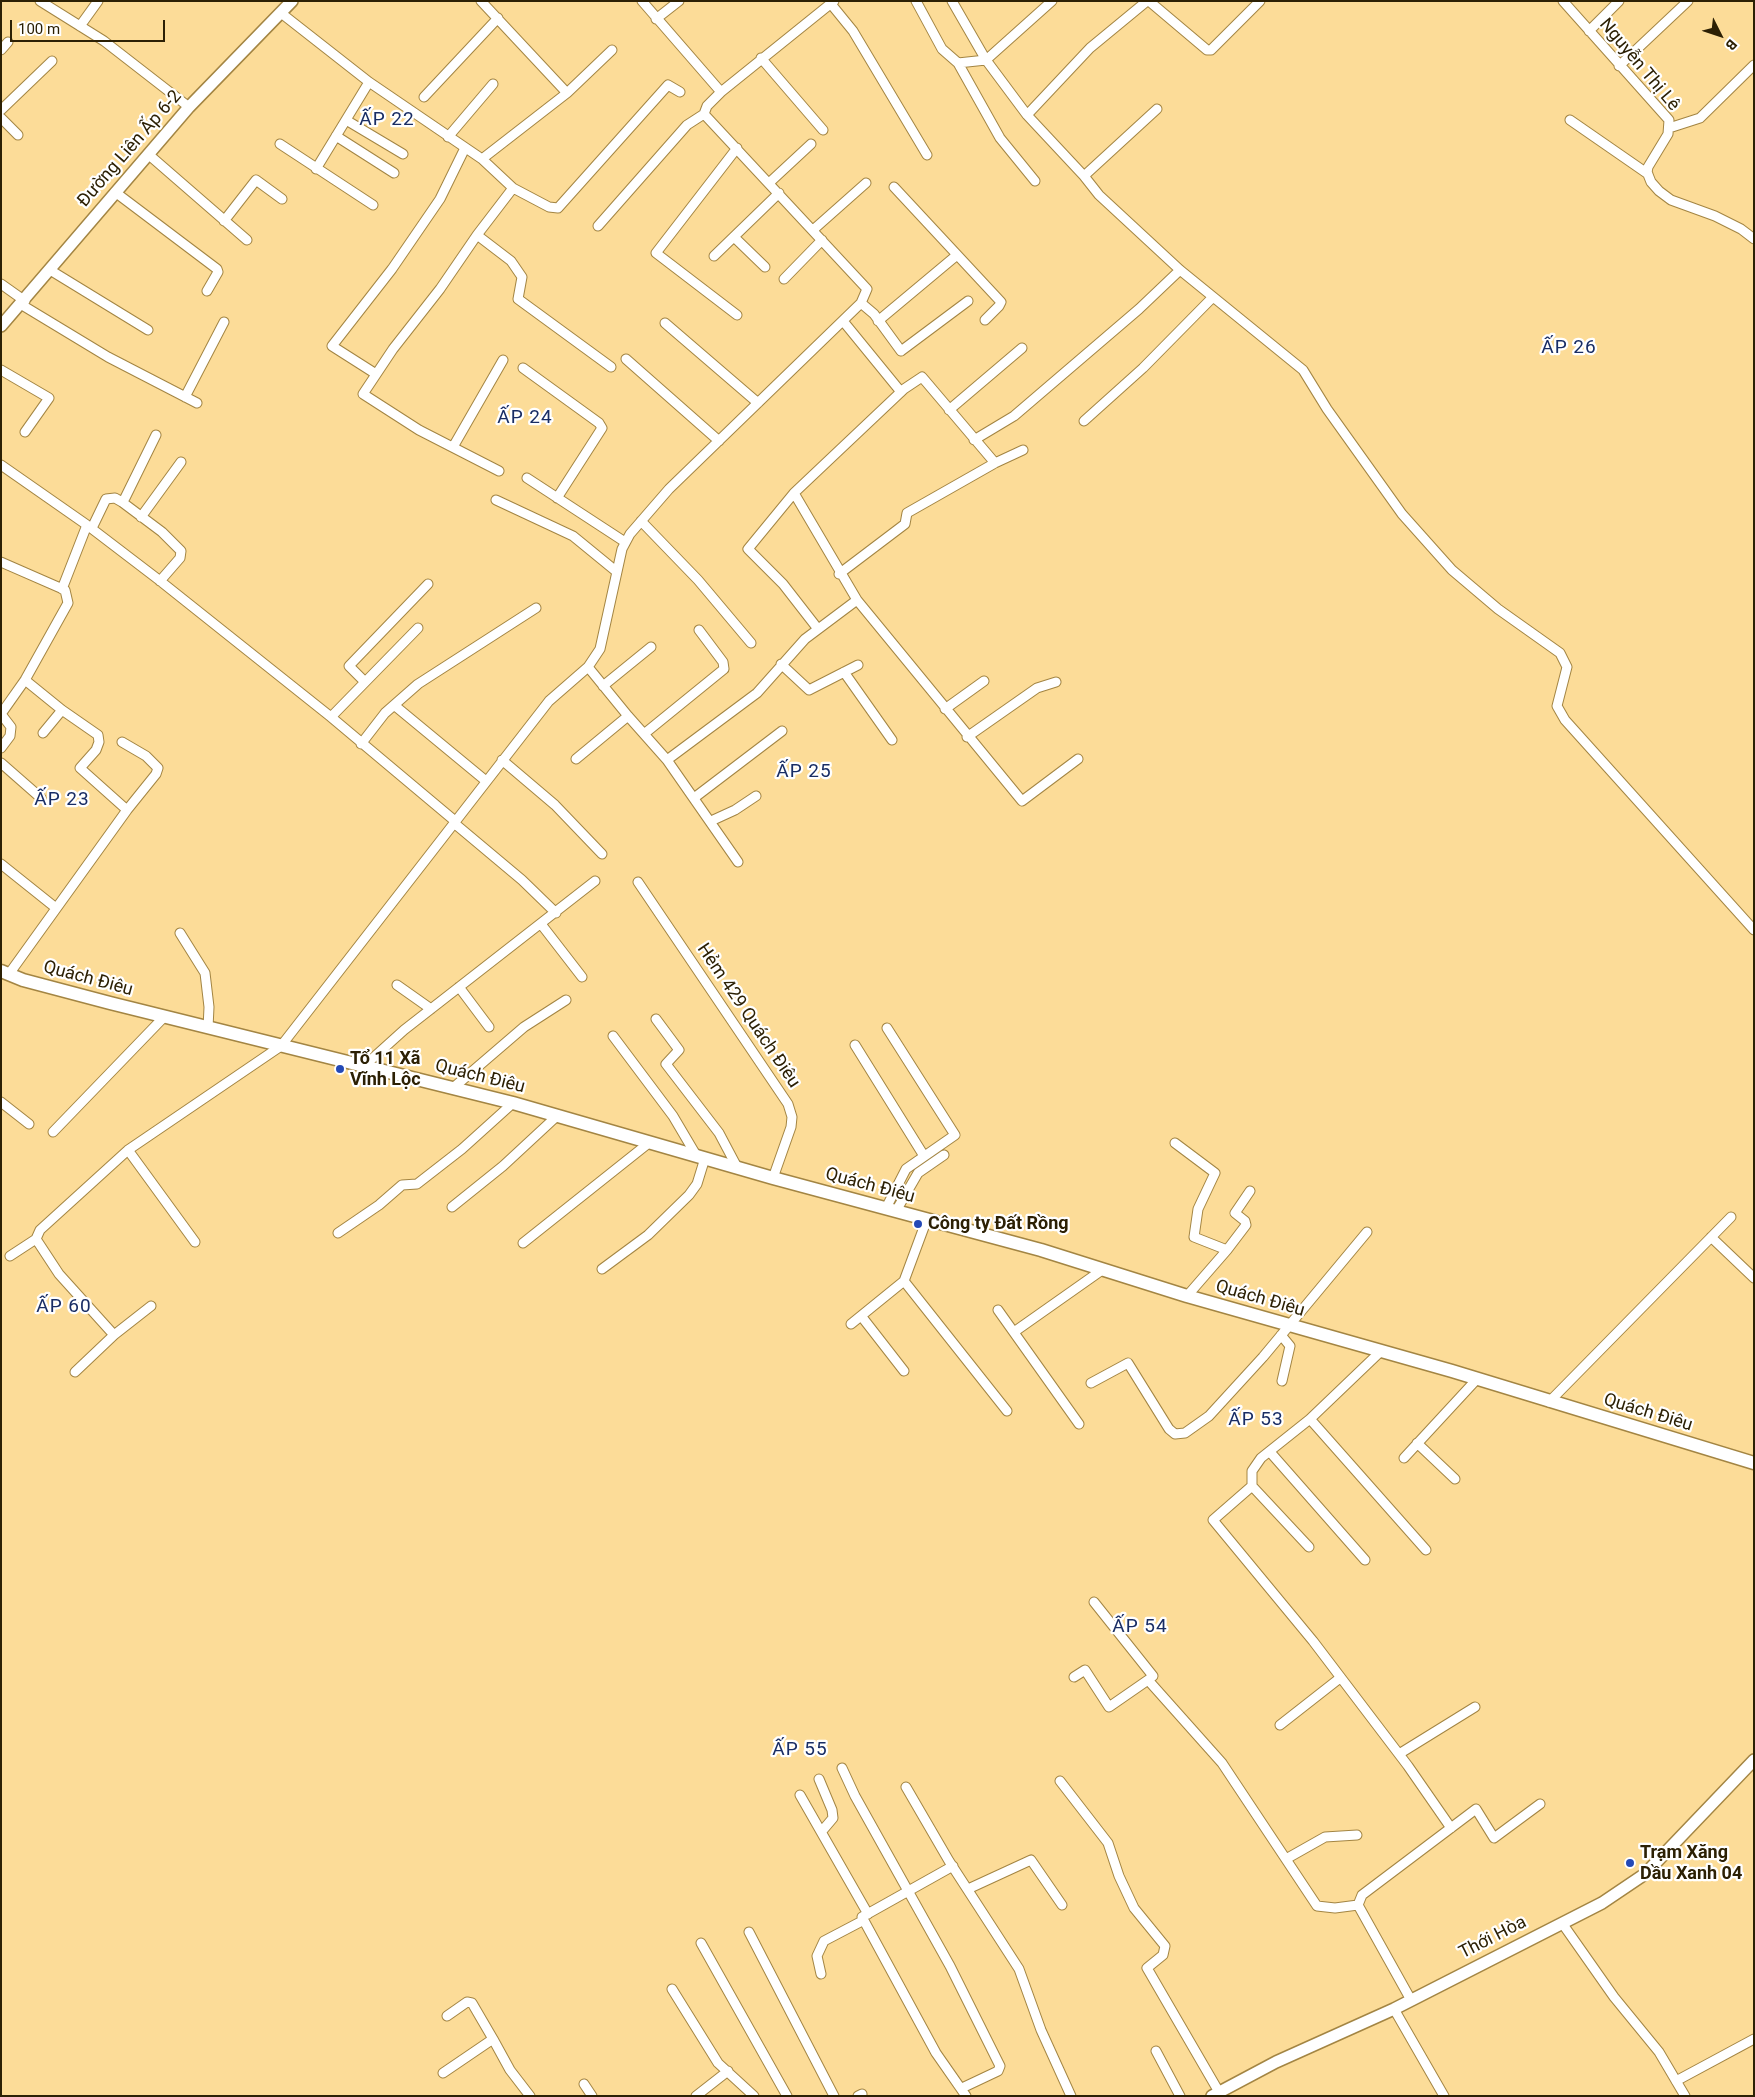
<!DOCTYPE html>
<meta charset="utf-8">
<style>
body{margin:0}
#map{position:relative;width:1755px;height:2097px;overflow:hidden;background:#fcdc98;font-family:Roboto,sans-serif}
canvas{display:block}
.frame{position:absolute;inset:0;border:2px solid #2c2004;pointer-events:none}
.north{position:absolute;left:1695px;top:10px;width:50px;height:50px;-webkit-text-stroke:4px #fff;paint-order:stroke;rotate:131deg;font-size:14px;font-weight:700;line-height:20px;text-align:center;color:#2c2004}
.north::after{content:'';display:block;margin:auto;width:18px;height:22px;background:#2c2004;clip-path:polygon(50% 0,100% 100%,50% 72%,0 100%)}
.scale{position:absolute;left:10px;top:20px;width:155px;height:22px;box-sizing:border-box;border:2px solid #2c2004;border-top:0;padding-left:6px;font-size:15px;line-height:18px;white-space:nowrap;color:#2c2004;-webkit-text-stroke:4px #fff;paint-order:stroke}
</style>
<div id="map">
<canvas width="1755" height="2097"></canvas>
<div class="frame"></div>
<div class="north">B</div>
<div class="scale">100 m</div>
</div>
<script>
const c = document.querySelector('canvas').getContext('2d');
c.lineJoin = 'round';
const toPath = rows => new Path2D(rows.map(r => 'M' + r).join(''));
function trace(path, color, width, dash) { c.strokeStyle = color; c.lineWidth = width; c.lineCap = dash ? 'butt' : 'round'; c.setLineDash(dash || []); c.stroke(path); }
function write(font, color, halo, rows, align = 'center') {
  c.font = font + ' Roboto,sans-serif'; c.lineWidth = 4.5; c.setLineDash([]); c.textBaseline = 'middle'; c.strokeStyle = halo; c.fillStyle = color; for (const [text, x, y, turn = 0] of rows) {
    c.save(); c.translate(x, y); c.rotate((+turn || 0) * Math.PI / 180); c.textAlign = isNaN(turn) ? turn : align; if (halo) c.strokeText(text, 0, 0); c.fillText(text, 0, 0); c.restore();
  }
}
const minor = toPath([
 [40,1,104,41,189,107],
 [481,1,567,93],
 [642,1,721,92],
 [916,1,942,49,958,63,986,60,1052,1],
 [952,1,986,60,1027,115,1084,176,1099,195,1180,270,1303,370,1327,409,1402,514,1452,570,1498,609,1560,653,1567,667,1557,706,1565,720,1754,930],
 [1149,1,1207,50,1211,50,1260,1],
 [1563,1,1669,120,1668,134,1648,167,1647,172,1651,182,1659,191,1671,200,1715,216,1741,229,1754,239],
 [831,4,853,31,927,155],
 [281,13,369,82,482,159,567,93,612,50],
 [656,19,679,1],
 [80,26,98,1],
 [1589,31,1619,1],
 [1,50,8,42],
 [761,58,823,130],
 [958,63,1000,138,1035,181],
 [1619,66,1688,1],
 [424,97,498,18],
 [1,110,52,61],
 [1027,115,1090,48,1147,1],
 [1,118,18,135],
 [346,120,403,154],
 [1570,120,1648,174],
 [1669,128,1700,118,1754,65],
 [336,136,394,173],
 [448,137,493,84],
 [280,144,373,205],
 [737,148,656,253,737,315],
 [148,154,247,240],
 [482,159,513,188,477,235,440,289,393,349,363,394,419,430,499,471],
 [316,169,369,82],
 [1084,176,1157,109],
 [769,183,811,144],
 [894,187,1001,302,999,306,985,320],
 [513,188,549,207,558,208,668,85,680,92],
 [115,192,217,269,218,272,207,291],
 [224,221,256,180,282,199],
 [598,226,687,125,704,114],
 [813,230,866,183],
 [477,235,511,261,522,277,518,299,611,367],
 [734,237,765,267],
 [714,256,779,193],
 [50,270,148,330],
 [784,279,822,240],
 [1,284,25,301],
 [861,303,874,314,901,351,968,301],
 [22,305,108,357,197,403],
 [843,321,901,392],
 [878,321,957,255],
 [665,323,758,403],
 [626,359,719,441],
 [523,368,599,423,602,428,557,498],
 [1,370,49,398,25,432],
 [376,374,332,346,392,269,440,199,465,148],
 [185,397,224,322],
 [949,410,1022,348],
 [1084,421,1143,368,1213,297],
 [974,440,1014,416,1139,309,1180,270],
 [453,447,503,360],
 [1,465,87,525,159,580,331,717,455,821],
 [527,478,625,542],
 [794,493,857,600,1022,801,1078,759],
 [496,500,573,536,617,572],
 [122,502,162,532,181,551,180,558,160,581],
 [141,517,181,462],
 [641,521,698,580,751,643],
 [92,528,106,499,115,498,122,502,125,498,156,435],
 [1,562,65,590,68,603,25,680,1,714],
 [839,574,905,524,907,513,995,463,1023,450],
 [62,589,87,525],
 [818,629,783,584,748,549,794,493,904,389,922,377,995,463],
 [781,664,809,690,858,665],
 [588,667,628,716,667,760,738,862],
 [844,672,892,740],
 [365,682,349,666,428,584],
 [603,686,651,647],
 [394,705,486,781],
 [945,709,984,681],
 [1,714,11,727,10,736,1,748],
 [331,717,418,628],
 [43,733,62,710],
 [644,734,724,669,723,662,699,630],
 [967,737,1037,688,1056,682],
 [122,742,146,756,158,768,156,774,127,810],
 [361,744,385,713,418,684,536,608],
 [576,759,628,716],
 [502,760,555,805,602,854],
 [667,760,757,693,805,639,857,600],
 [1,763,41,798],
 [694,798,782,731],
 [711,821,735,810,756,796],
 [454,823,522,880,556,913],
 [1,864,56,908],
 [638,882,788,1104,792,1117,791,1127,773,1178],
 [541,924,582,977],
 [180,933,205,973,209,1007,208,1028],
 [9,974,127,810,80,768,96,750,99,742,98,735,62,710,25,680],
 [397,985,431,1009],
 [459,987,489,1027],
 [656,1019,679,1050,666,1064,719,1133,737,1167],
 [613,1036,673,1116,696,1155],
 [855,1045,924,1156],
 [363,1067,404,1030,595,881],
 [453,1088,524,1027,566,1000],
 [1,1102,29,1124],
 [53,1132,164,1017],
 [1175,1143,1215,1173,1198,1209,1194,1237,1227,1250,1187,1296],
 [128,1150,195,1242],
 [452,1207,503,1166,558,1115],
 [886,1208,906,1169,955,1135,887,1028],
 [896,1211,918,1173,944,1155],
 [338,1233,379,1205,402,1185,417,1184,462,1149,513,1103],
 [1711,1237,1754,1278],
 [523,1243,650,1142],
 [1227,1250,1246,1225,1245,1221,1235,1213,1250,1191],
 [10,1256,36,1239],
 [602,1269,648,1235,689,1195,697,1184,705,1158],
 [904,1281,1007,1411],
 [998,1310,1079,1424],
 [862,1317,904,1371],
 [851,1324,904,1281,927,1219],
 [1014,1332,1102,1270],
 [114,1335,59,1274,36,1239,40,1230,128,1150,281,1046,549,701,588,667,600,649,622,549,630,534,669,489,861,303,867,289,704,114,707,106,721,92,834,1],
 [1281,1335,1290,1346,1282,1381],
 [75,1372,114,1335,151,1306],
 [1091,1383,1128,1363,1169,1429,1175,1434,1185,1433,1209,1416,1263,1357,1367,1232],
 [1549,1402,1731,1217],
 [1310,1419,1426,1550],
 [1417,1443,1455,1479],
 [1270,1452,1365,1560],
 [1404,1458,1477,1379],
 [1252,1486,1213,1520,1313,1641,1408,1766,1451,1828],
 [1309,1547,1252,1486,1252,1471,1261,1458,1310,1419,1380,1352],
 [1094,1602,1153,1676,1148,1680,1222,1763,1317,1906,1335,1908,1358,1905],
 [1074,1677,1085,1670,1109,1707,1148,1680],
 [1280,1725,1340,1678],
 [1399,1754,1475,1707],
 [842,1768,855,1796,950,1966,1000,2066,998,2071,962,2088],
 [819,1779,832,1810,833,1818,822,1831],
 [1060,1781,1108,1843,1119,1876,1134,1908,1165,1946,1163,1955,1147,1968,1219,2092],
 [906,1787,949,1861,1019,1969,1041,2030,1071,2096],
 [800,1795,868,1914],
 [1286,1859,1325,1837,1357,1835],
 [953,1866,862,1917,936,2053,966,2096],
 [968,1889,1031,1860,1062,1905],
 [1562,1923,1614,1997,1659,2052,1685,2096],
 [749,1932,834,2096],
 [701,1943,787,2096],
 [821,1974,817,1956,824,1941,864,1920],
 [672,1989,718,2063,754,2096],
 [1411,2000,1358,1905,1362,1895,1476,1809,1494,1838,1540,1804],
 [1394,2009,1444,2096],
 [447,2016,467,2002,472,2003,493,2039],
 [1156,2051,1180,2096],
 [443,2073,493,2039,510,2070,530,2096],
 [1676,2081,1754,2039],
 [584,2084,592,2096],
 [696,2096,728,2071],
 [858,2096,862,2094]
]);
const tertiary = toPath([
 [1,326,189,107,292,1],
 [1212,2096,1276,2062,1394,2009,1602,1903,1645,1874,1754,1760]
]);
const secondary = toPath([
 [1,971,23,980,110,1003,513,1103,773,1178,1041,1250,1187,1296,1452,1371,1754,1463]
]);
trace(minor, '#a38543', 11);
trace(tertiary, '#a38543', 14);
trace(secondary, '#a38543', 15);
trace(minor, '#fff', 9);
trace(tertiary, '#fff', 11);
trace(secondary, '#fff', 12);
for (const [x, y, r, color] of [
 [340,1069,5,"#2449b7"],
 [918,1224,5,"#2449b7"],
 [1630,1863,5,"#2449b7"]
]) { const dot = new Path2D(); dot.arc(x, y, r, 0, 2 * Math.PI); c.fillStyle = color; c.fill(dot); trace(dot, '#fff', 2); }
write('18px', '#2c2004', '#fff', [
 ["Nguyễn Thị Lê",1639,65,50],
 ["Đường Liên Ấp 6-2",130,149,-49],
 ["Quách Điêu",88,979,15],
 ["Hẻm 429 Quách Điêu",748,1016,56],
 ["Quách Điêu",480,1077,14],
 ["Quách Điêu",870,1186,15],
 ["Quách Điêu",1260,1299,16],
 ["Quách Điêu",1648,1413,17],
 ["Thới Hòa",1493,1938,-27]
]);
write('bold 18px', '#2c2004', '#fff', [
 ["Tổ 11 Xã",350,1059],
 ["Vĩnh Lộc",350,1080],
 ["Công ty Đất Rồng",928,1224],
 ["Trạm Xăng",1640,1853],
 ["Dầu Xanh 04",1640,1874]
], 'left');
c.letterSpacing = '1px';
write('19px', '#192d64', '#fff', [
 ["ẤP 22",387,120],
 ["ẤP 26",1569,348],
 ["ẤP 24",525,418],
 ["ẤP 25",804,772],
 ["ẤP 23",62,800],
 ["ẤP 60",64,1307],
 ["ẤP 53",1256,1420],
 ["ẤP 54",1140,1627],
 ["ẤP 55",800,1750]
]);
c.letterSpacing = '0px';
</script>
